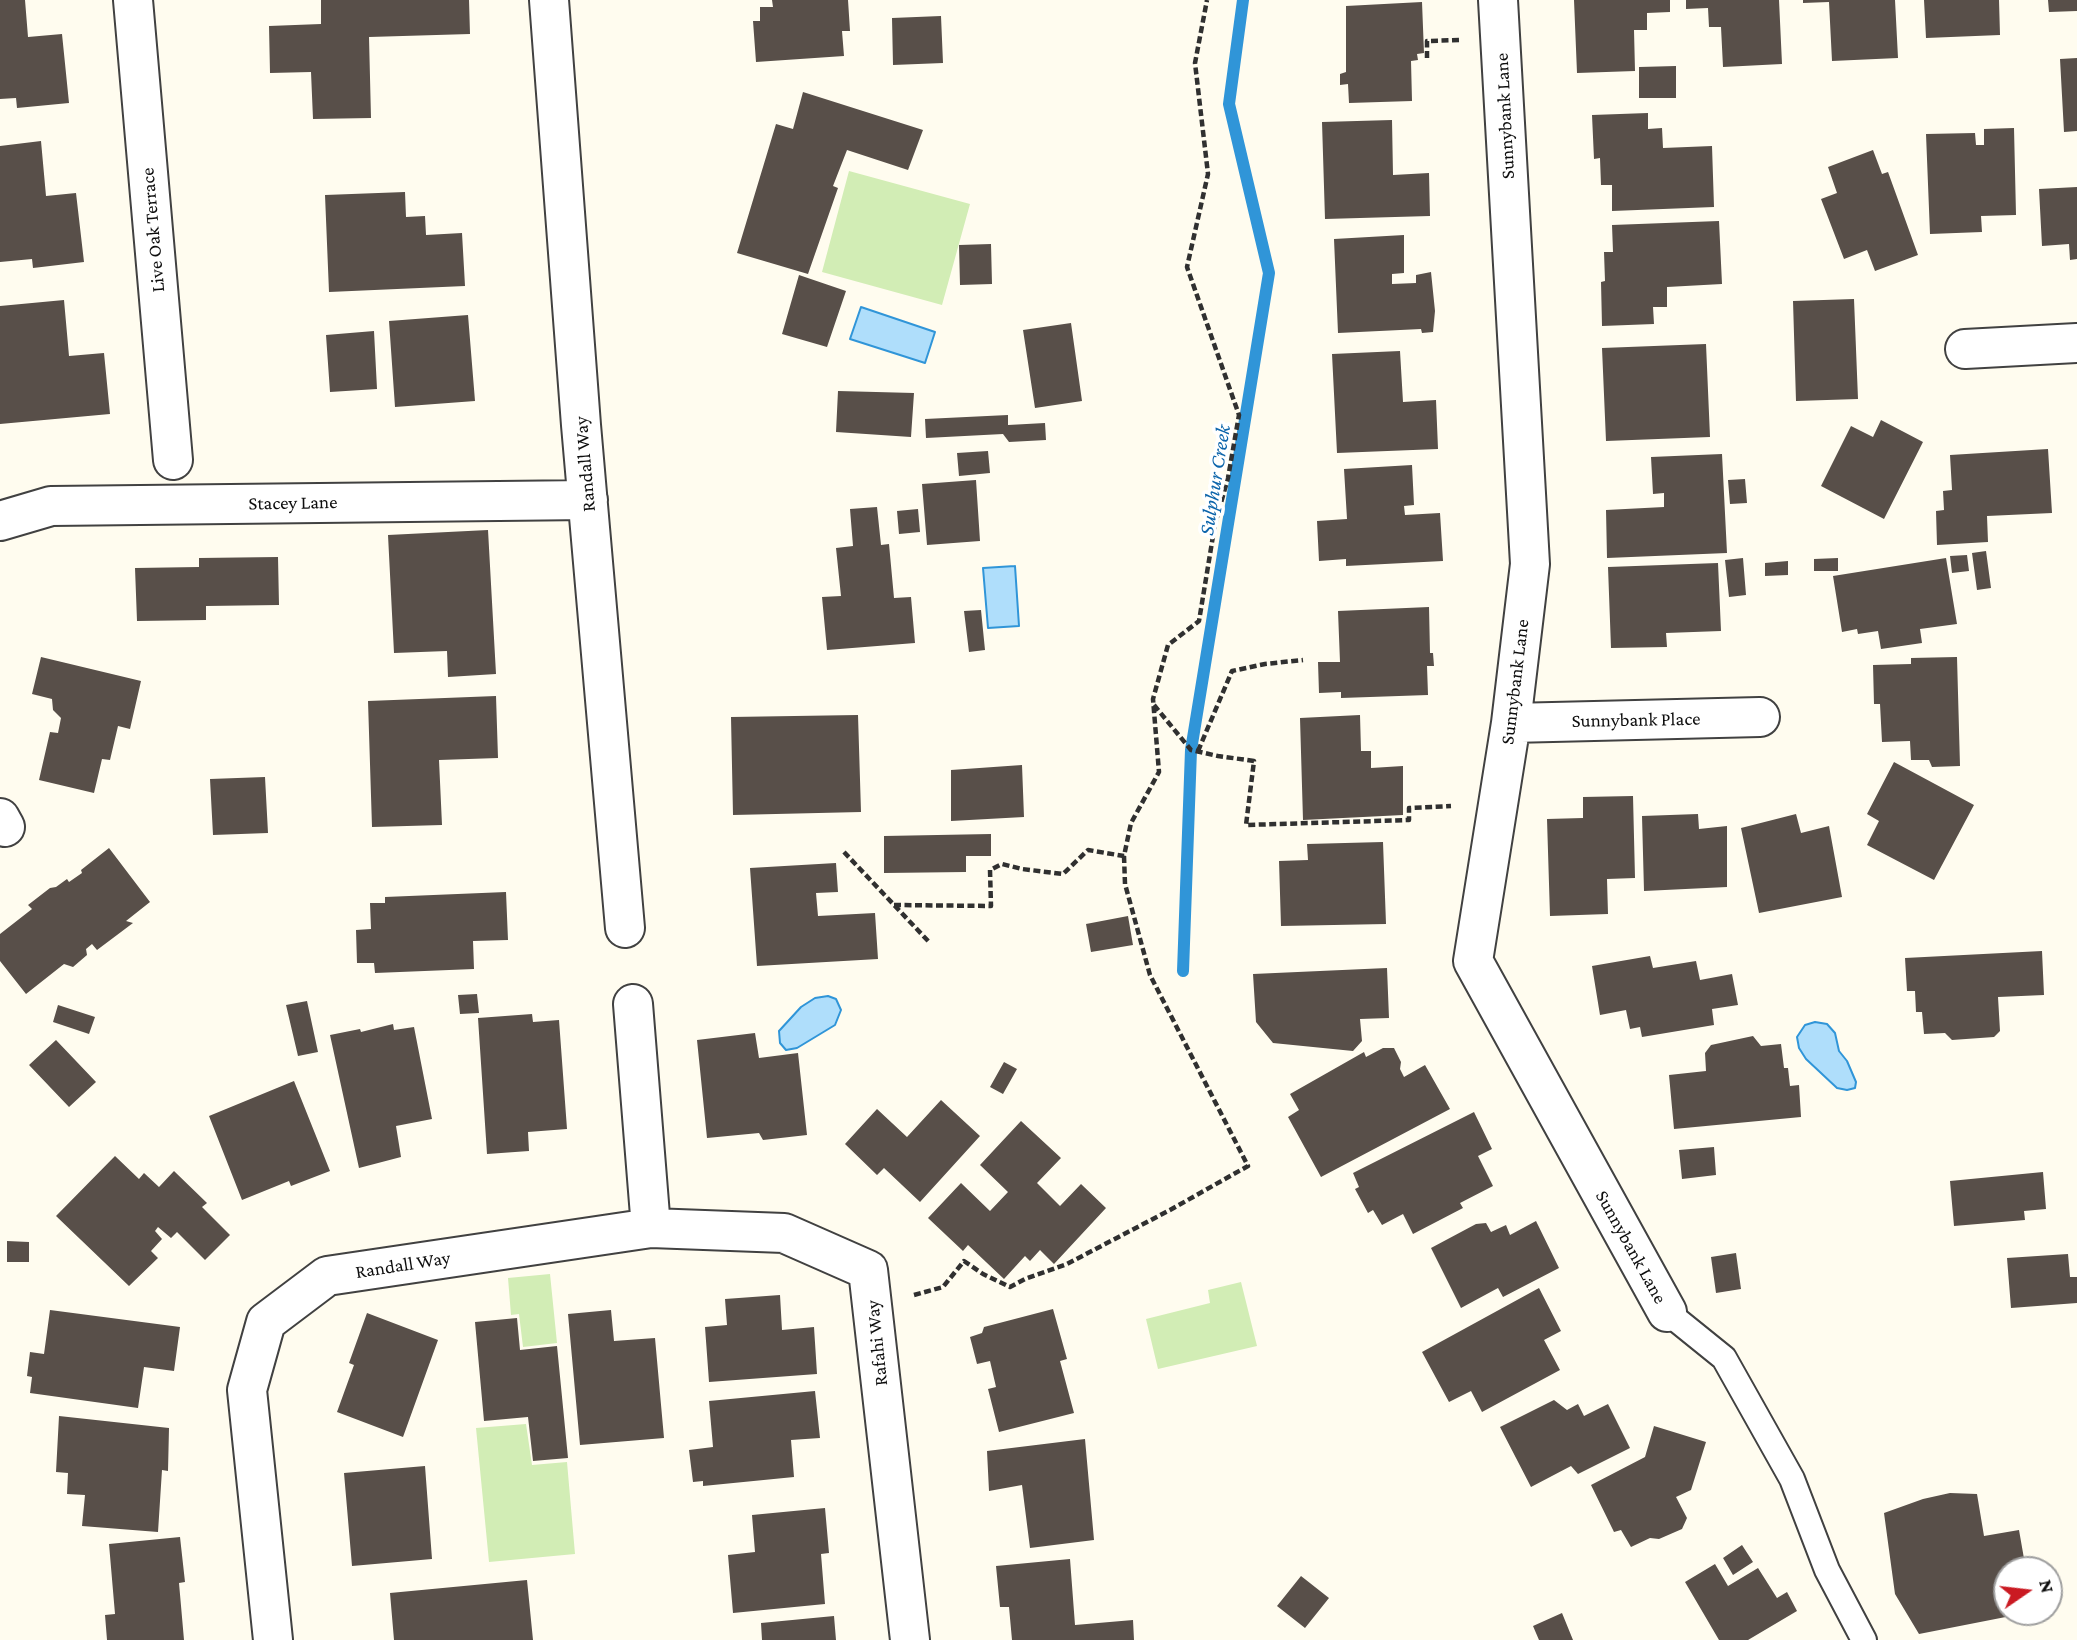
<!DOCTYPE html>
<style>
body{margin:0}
#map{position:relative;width:2077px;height:1640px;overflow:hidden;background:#fffcef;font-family:"Crimson Pro",serif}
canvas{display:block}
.north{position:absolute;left:1993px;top:1556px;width:70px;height:70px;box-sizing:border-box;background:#fff;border:2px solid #9f9f9f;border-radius:50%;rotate:76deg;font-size:19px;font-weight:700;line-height:28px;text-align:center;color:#0e0e0e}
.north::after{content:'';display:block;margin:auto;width:24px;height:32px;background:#ca1a22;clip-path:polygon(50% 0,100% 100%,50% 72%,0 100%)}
</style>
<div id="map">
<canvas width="2077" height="1640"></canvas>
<div class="north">N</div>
</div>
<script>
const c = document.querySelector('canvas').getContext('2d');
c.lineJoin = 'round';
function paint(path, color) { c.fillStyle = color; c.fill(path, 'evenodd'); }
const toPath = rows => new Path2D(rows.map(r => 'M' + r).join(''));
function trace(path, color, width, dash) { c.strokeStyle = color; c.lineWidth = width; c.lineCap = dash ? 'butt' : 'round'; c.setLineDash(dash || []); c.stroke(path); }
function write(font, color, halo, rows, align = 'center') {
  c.font = font + ' "Crimson Pro",serif'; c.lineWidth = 7; c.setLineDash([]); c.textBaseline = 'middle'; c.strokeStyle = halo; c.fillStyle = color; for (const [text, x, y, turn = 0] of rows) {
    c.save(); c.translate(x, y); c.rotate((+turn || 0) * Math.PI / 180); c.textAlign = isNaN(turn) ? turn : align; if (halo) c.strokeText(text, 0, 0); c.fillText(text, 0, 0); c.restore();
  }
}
paint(toPath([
 [849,171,970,204,942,305,822,272],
 [550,1274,557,1343,523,1347,519,1314,511,1315,508,1278],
 [1241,1282,1257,1346,1158,1369,1146,1319,1210,1303,1208,1290],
 [526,1424,532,1465,567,1462,575,1554,489,1562,476,1428]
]), '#d2edb5');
const water = toPath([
 [861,307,935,332,925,363,850,339,861,307],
 [1015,566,1019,626,988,628,983,568,1015,566],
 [828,996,836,999,841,1010,835,1025,797,1048,786,1050,780,1043,779,1031,801,1007,815,998,828,996],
 [1815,1022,1827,1024,1835,1033,1839,1051,1847,1061,1856,1082,1855,1088,1847,1090,1837,1088,1806,1059,1799,1048,1797,1037,1805,1025,1815,1022]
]);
paint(water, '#afdefb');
trace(water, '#3095d8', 2);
trace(toPath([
 [1183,971,1191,750,1269,273,1229,104,1243,0]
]), '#3095d8', 12);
paint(toPath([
 [0,0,25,0,28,37,62,34,69,103,17,108,16,98,0,99],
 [321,0,469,0,470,34,369,37,371,118,313,119,311,72,270,73,269,26,321,24],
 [772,0,848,0,850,31,842,31,844,56,756,62,753,21,760,21,760,7,773,7],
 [1574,0,1670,0,1670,12,1647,13,1647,30,1634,30,1635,71,1577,73],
 [1686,0,1779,0,1782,64,1723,67,1721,27,1709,27,1708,8,1686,9],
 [1803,0,1895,0,1898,58,1832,61,1829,2,1803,3],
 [1924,0,1999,0,2000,35,1926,38],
 [2048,0,2077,0,2077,11,2049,12],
 [1422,2,1424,53,1417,54,1418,60,1411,61,1412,101,1349,103,1348,84,1340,85,1340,74,1346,72,1346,6],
 [941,16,943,63,893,65,892,18],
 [2077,58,2077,131,2064,132,2060,59],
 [1676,66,1676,98,1639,98,1639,67],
 [803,92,923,130,908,170,847,150,833,186,838,188,808,274,737,253,776,124,793,129],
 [1648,113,1648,129,1662,128,1663,148,1712,146,1714,207,1612,211,1612,185,1601,185,1600,158,1594,159,1592,115],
 [1392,120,1393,175,1429,173,1430,216,1325,219,1322,122],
 [2014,128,2016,215,1981,216,1982,232,1930,234,1926,134,1975,133,1976,145,1984,145,1984,129],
 [41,141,46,196,76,193,84,262,33,268,32,259,0,262,0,146],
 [1873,150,1882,174,1888,172,1918,255,1875,271,1867,250,1844,259,1821,199,1837,193,1828,167],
 [2077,187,2077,259,2070,260,2069,244,2042,246,2039,189],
 [405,192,406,217,425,216,426,235,462,233,465,286,329,292,325,195],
 [1719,221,1722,284,1667,287,1667,307,1653,307,1654,324,1602,326,1601,282,1605,281,1604,252,1613,252,1612,225],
 [1404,235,1404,273,1392,274,1392,284,1416,283,1416,275,1431,272,1435,311,1433,332,1422,333,1421,329,1338,333,1334,239],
 [991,244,992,284,960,285,959,245],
 [799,275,846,291,827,347,782,334],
 [1854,299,1858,399,1796,401,1793,301],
 [64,300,69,356,104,353,110,414,0,424,0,306],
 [468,315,475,401,395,407,389,321],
 [1071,323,1082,401,1035,408,1023,330],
 [374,331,377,389,330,392,326,335],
 [1706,344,1710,437,1606,441,1602,348],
 [1400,351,1403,402,1436,400,1438,449,1337,453,1332,354],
 [838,391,914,393,911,437,836,432],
 [1008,415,1008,425,1045,423,1046,440,1009,442,1003,434,926,438,925,419],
 [1881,420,1923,442,1884,519,1821,486,1851,426,1873,437],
 [2048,449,2052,513,1987,516,1988,542,1937,545,1936,511,1944,510,1943,491,1952,490,1950,455],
 [988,451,990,473,959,476,957,453],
 [1722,454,1727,553,1607,558,1606,510,1664,507,1664,493,1653,494,1651,457],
 [1412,465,1414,505,1404,506,1405,515,1440,513,1443,561,1346,566,1346,559,1319,561,1317,521,1347,519,1344,469],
 [1745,479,1747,503,1730,504,1728,480],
 [976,480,980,541,927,545,922,484],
 [877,507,881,545,889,544,894,598,911,597,915,643,827,650,822,597,841,596,836,548,853,546,850,509],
 [918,509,920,532,899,534,897,511],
 [488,530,496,674,448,677,447,651,394,653,388,535],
 [1986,551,1991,588,1977,590,1972,553],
 [1967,555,1969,571,1952,573,1950,556],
 [278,557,279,605,206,606,206,620,137,621,135,568,199,567,199,558],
 [1743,558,1746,595,1729,597,1725,560],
 [1838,558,1838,571,1814,571,1814,559],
 [1946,558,1957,624,1920,629,1922,643,1881,649,1878,631,1858,634,1857,629,1842,632,1833,576],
 [1788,561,1788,575,1765,576,1765,563],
 [1718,563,1721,631,1666,633,1667,647,1611,648,1608,567],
 [1429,607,1430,653,1433,653,1434,666,1427,666,1428,695,1341,698,1341,692,1319,693,1318,662,1340,662,1338,611],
 [981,610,985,650,969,652,964,611],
 [41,657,141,681,130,729,118,726,110,760,102,759,94,793,39,780,50,732,58,733,61,718,53,710,52,699,32,694],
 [1957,657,1960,766,1932,767,1929,760,1911,760,1910,741,1882,742,1880,704,1874,704,1873,665,1911,664,1911,658],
 [496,696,498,758,439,760,442,825,372,827,368,701],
 [858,715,861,812,733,815,731,717],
 [1360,715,1361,751,1371,751,1371,768,1403,766,1403,815,1303,820,1300,718],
 [1894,762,1974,805,1934,880,1867,845,1879,821,1867,814],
 [1022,765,1024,817,951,821,951,770],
 [265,777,268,833,213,835,210,779],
 [1633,796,1635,878,1607,879,1608,914,1550,916,1547,819,1583,818,1583,797],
 [1698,814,1699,829,1727,826,1727,887,1644,891,1642,816],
 [1796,814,1801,833,1829,826,1842,897,1759,913,1741,828],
 [991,834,991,856,966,856,966,872,884,873,884,836],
 [1383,842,1386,924,1281,926,1279,861,1308,860,1307,844],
 [109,848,150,902,126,921,133,923,97,950,92,944,86,949,87,955,73,967,64,964,26,994,0,961,0,934,32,909,28,905,50,888,56,887,67,879,69,882,82,873,81,870],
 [836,863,838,892,816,893,818,916,875,913,878,959,757,966,750,868],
 [506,892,508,940,473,941,474,969,375,973,374,963,357,963,356,930,371,929,370,903,385,903,385,897],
 [1128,916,1133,945,1091,952,1086,924],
 [2042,951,2044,995,1998,997,2000,1031,1994,1037,1952,1040,1945,1033,1924,1034,1922,1012,1916,1012,1915,991,1907,991,1905,958],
 [1650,956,1653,968,1696,961,1700,980,1732,974,1738,1005,1712,1009,1714,1025,1642,1037,1640,1027,1630,1029,1626,1010,1600,1015,1592,966],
 [1387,968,1389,1018,1360,1019,1362,1041,1353,1051,1273,1043,1256,1022,1253,974],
 [477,994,479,1013,460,1014,458,995],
 [307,1001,318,1052,298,1056,286,1005],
 [58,1005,95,1017,89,1034,53,1022],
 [532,1014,533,1022,559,1020,567,1129,528,1132,529,1151,487,1154,478,1018],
 [393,1024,394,1030,414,1027,432,1119,396,1126,401,1157,359,1168,330,1035,360,1029,361,1032],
 [755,1033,759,1058,798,1053,807,1135,763,1140,759,1133,707,1138,697,1040],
 [1753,1036,1761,1046,1781,1044,1784,1068,1788,1068,1790,1086,1799,1085,1801,1117,1674,1129,1669,1075,1706,1071,1705,1053,1711,1045],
 [56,1040,96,1082,69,1107,29,1065],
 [1383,1048,1394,1048,1401,1062,1400,1069,1404,1077,1425,1065,1450,1109,1321,1177,1288,1117,1299,1110,1290,1094,1364,1052,1366,1057],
 [1004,1062,1017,1069,1003,1094,990,1087],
 [294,1081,330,1171,291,1186,289,1181,242,1200,209,1116],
 [941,1100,980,1136,920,1202,884,1168,877,1175,845,1144,877,1109,907,1137],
 [1474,1112,1492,1149,1478,1156,1493,1186,1460,1203,1463,1208,1413,1234,1403,1214,1382,1225,1373,1210,1368,1213,1355,1189,1359,1187,1353,1173],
 [1021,1121,1061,1158,1037,1183,1060,1206,1081,1184,1106,1208,1054,1264,1040,1250,1030,1261,1025,1256,1004,1279,968,1245,963,1251,928,1218,961,1183,990,1211,1008,1192,980,1165],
 [1714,1147,1716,1175,1682,1179,1679,1150],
 [115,1156,139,1179,144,1173,159,1187,174,1171,207,1203,202,1207,230,1235,205,1260,177,1232,171,1238,158,1227,155,1231,162,1239,151,1251,158,1258,129,1286,56,1216],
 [2043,1172,2046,1209,2024,1211,2025,1220,1954,1226,1950,1181],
 [1536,1221,1559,1268,1503,1297,1498,1288,1461,1308,1431,1248,1476,1224,1486,1223,1491,1232,1506,1225,1510,1235],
 [7,1241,29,1242,29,1262,7,1262],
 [1736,1253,1741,1289,1716,1293,1711,1257],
 [2068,1254,2070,1277,2077,1277,2077,1303,2011,1308,2007,1258],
 [1539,1288,1561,1331,1544,1340,1560,1370,1482,1412,1471,1391,1449,1402,1422,1352],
 [780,1295,782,1330,814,1327,817,1374,709,1382,705,1327,727,1325,725,1299],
 [1053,1309,1067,1359,1060,1361,1074,1413,999,1432,988,1389,996,1387,990,1361,977,1364,970,1337,982,1333,984,1327],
 [50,1310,180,1327,174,1371,144,1367,138,1408,30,1393,32,1377,27,1376,30,1352,44,1354],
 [611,1310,614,1341,655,1338,664,1438,580,1445,568,1314],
 [367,1313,438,1340,403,1437,337,1412,354,1365,349,1363],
 [517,1318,520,1350,557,1346,568,1458,533,1461,528,1417,484,1421,475,1322],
 [815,1391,820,1438,791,1440,794,1477,703,1486,703,1481,693,1482,689,1450,713,1447,709,1401],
 [1554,1400,1567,1410,1578,1404,1584,1416,1608,1404,1630,1448,1578,1474,1571,1466,1531,1487,1500,1427],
 [59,1416,169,1428,168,1471,162,1470,158,1532,82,1526,85,1495,67,1494,68,1473,56,1472],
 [1654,1426,1706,1442,1691,1490,1676,1497,1687,1518,1682,1529,1659,1539,1650,1538,1631,1547,1621,1530,1614,1532,1591,1485,1645,1457],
 [1085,1439,1094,1540,1030,1548,1022,1485,989,1491,987,1451],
 [425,1466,432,1559,352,1566,344,1473],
 [1950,1493,1977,1494,1984,1536,2019,1530,2026,1570,2007,1570,2007,1612,2026,1613,1919,1634,1895,1594,1884,1513,1923,1499],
 [825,1508,829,1553,821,1554,825,1604,733,1613,728,1555,755,1552,752,1515],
 [180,1537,185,1582,179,1583,184,1640,107,1640,105,1615,115,1614,109,1544],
 [1742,1545,1753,1562,1733,1575,1723,1558],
 [1070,1559,1075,1625,1133,1620,1134,1640,1012,1640,1009,1607,1000,1607,996,1566],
 [1715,1564,1728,1586,1758,1568,1777,1598,1787,1592,1797,1611,1748,1640,1719,1640,1685,1582],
 [1301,1576,1329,1598,1305,1628,1277,1606],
 [527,1580,533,1640,394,1640,390,1593],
 [1562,1613,1573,1640,1539,1640,1533,1626],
 [834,1616,836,1640,762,1640,761,1623]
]), '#584f49');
const lane = toPath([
 [1667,1312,1724,1358,1792,1479,1827,1570,1864,1640]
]);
const street = toPath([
 [133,0,173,460],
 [549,0,581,425,625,928],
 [1498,0,1530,564,1511,723,1473,961,1667,1312],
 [1965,349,2077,343],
 [0,521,51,506,588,500],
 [1511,723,1760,717],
 [0,818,5,827],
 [633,1004,651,1228],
 [273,1640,247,1390,266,1322,327,1276,651,1228,784,1233,868,1270,910,1640]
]);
trace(lane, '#414141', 28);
trace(street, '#414141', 42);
trace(toPath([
 [1427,58,1427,41,1461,40],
 [1154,705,1191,750,1218,756,1254,761,1246,825,1409,820,1409,808,1451,806],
 [1198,751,1232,671,1265,664,1303,660],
 [844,852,930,943],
 [894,905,991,906,990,870,1002,864,1022,869,1063,874,1088,850,1124,856,1131,823,1159,772,1153,699,1168,645,1199,621,1215,524,1228,478,1239,415,1187,267,1208,174,1195,63,1207,0],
 [914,1295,943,1287,964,1261,983,1274,1010,1287,1025,1279,1067,1264,1170,1210,1248,1166,1150,975,1125,884,1124,856]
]), '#303030', 4.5, [7, 3.5]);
trace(lane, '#fff', 24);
trace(street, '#fff', 38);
write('19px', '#0e0e0e', '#fff', [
 ["Sunnybank Lane",1505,116,-93],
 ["Live Oak Terrace",153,230,-95],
 ["Randall Way",585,464,-95],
 ["Stacey Lane",293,503,-1],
 ["Sunnybank Lane",1515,682,-83],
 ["Sunnybank Place",1636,720,-1],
 ["Sunnybank Lane",1631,1247,61],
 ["Randall Way",403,1265,-9],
 ["Rafahi Way",877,1343,-96]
]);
write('italic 21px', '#0d65ab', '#fff', [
 ["Sulphur Creek",1215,480,-81]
]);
</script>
